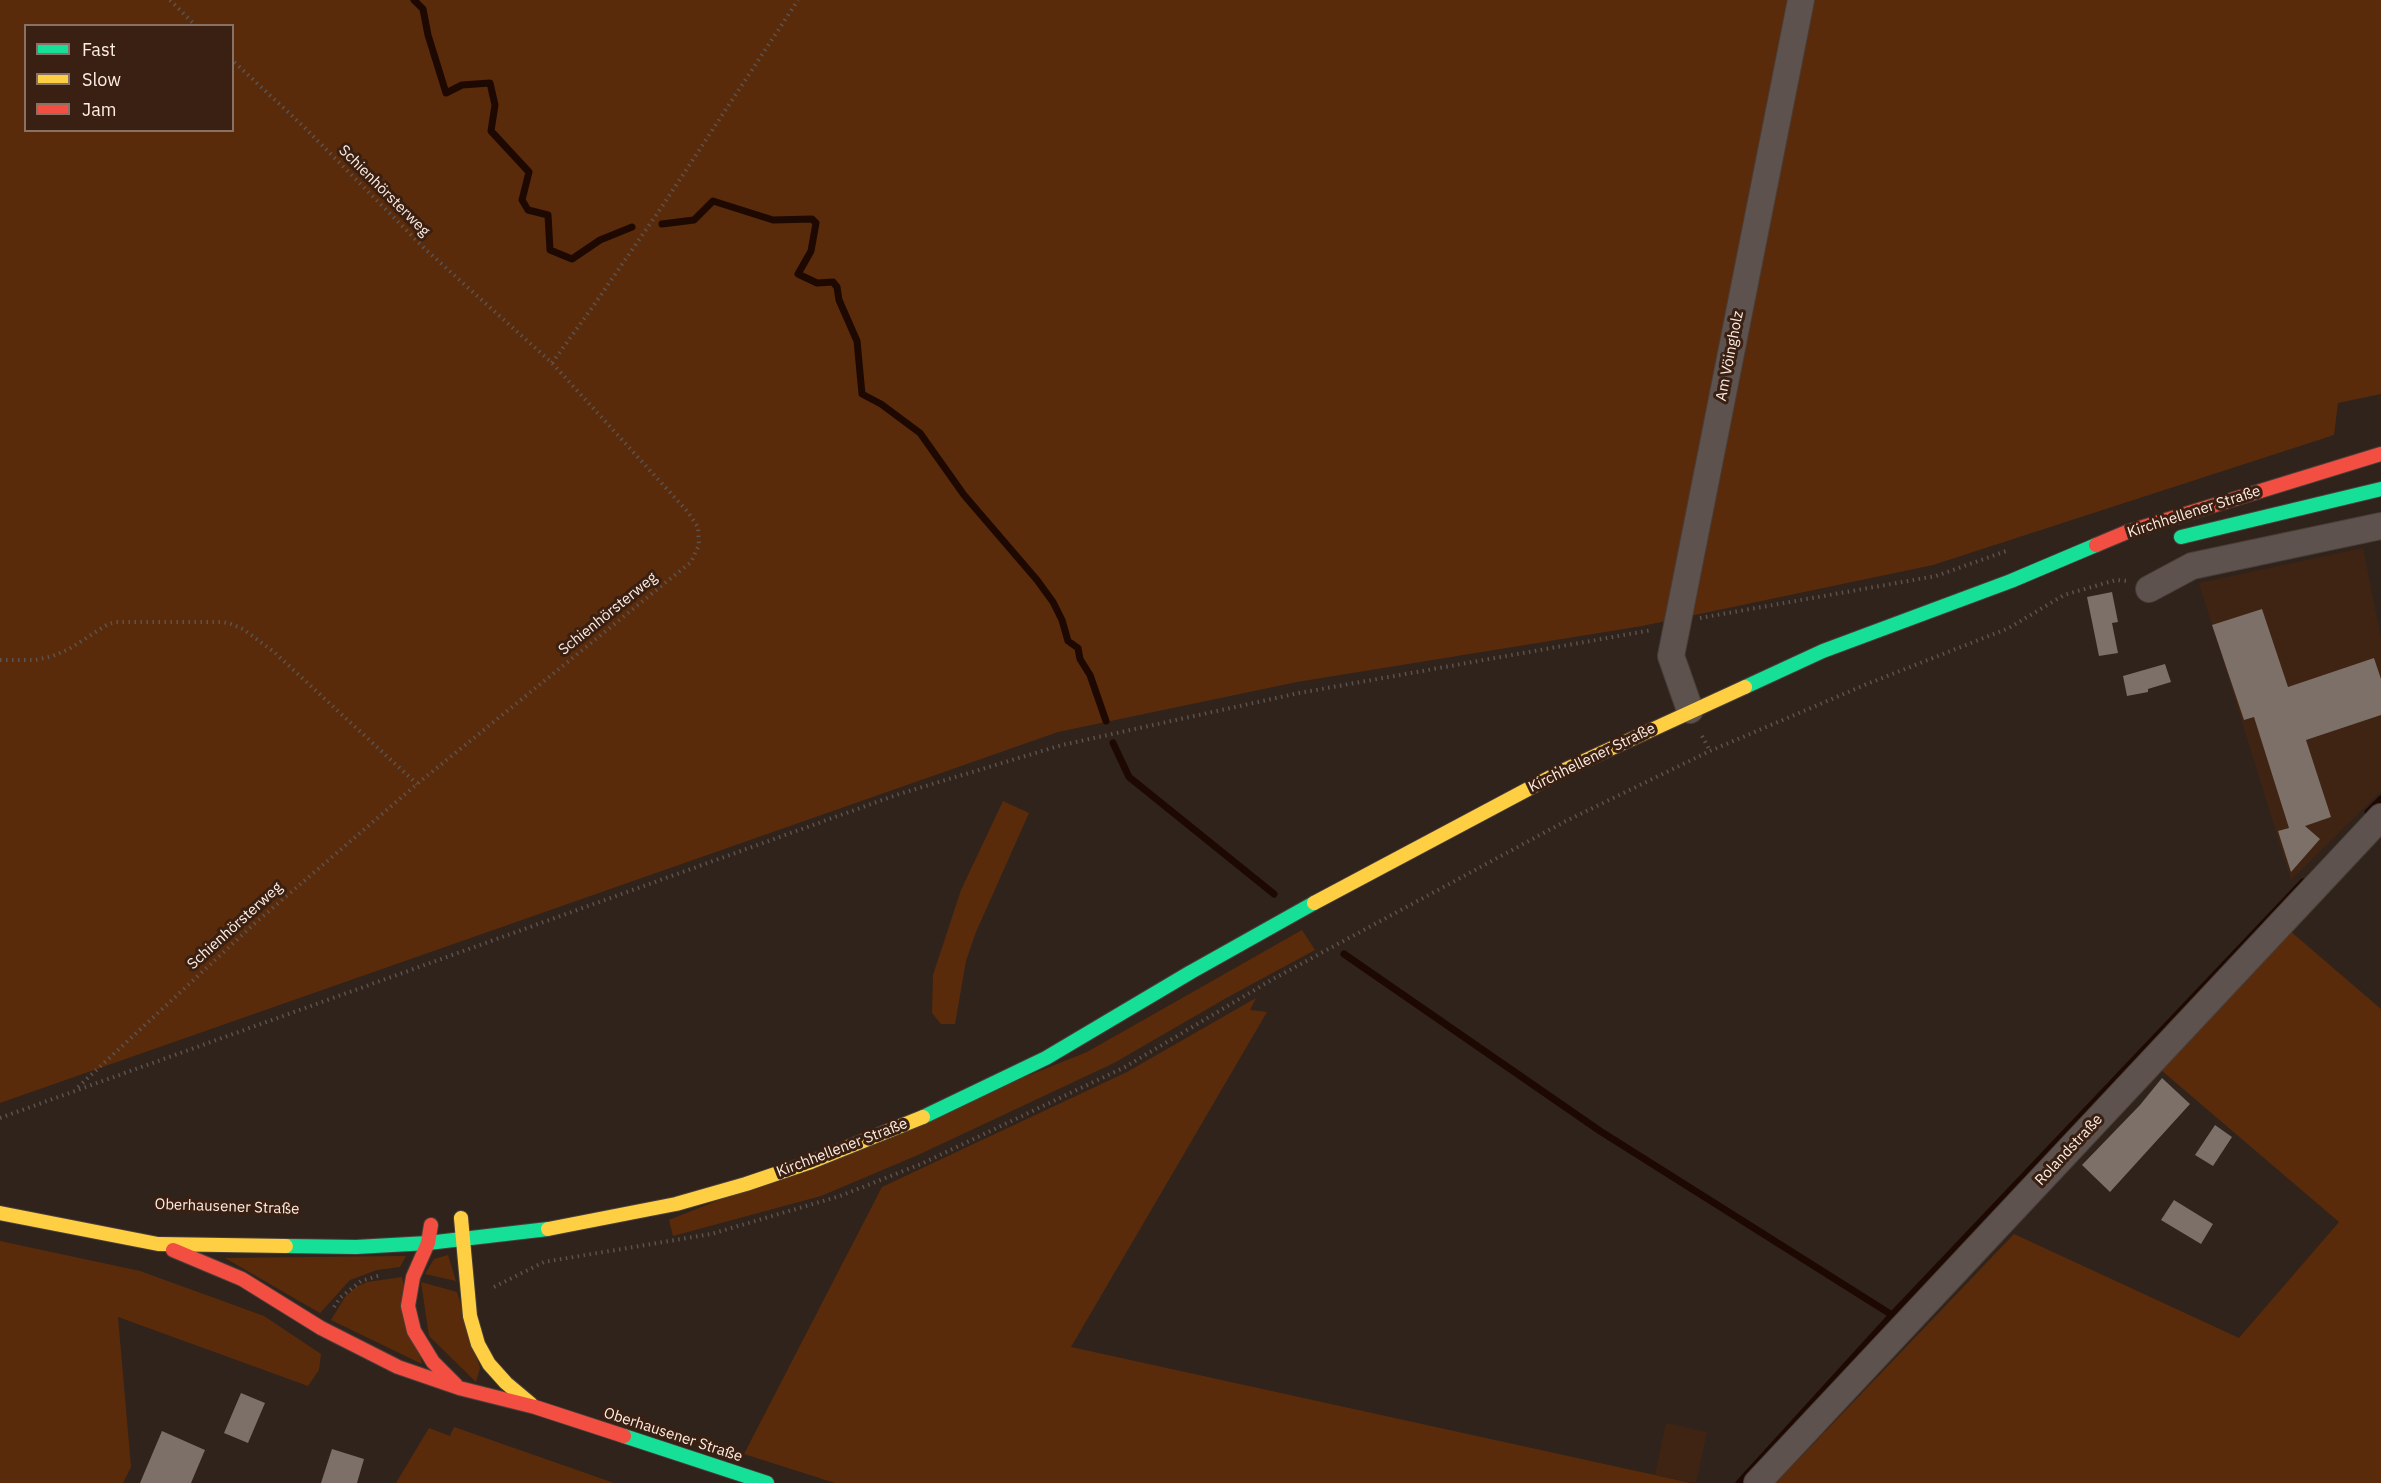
<!DOCTYPE html>
<meta charset="utf-8">
<style>
body{margin:0}
#map{position:relative;width:2381px;height:1483px;overflow:hidden;background:#30231b;font-family:"IBM Plex Sans",sans-serif}
canvas{display:block}
.legend{position:absolute;left:24px;top:24px;width:210px;height:108px;box-sizing:border-box;background:#392012;border:2px solid #887266;margin:0;padding:8px 10px;list-style:none;font-size:18px;color:#feede3}
.legend li{display:flex;align-items:center;gap:12px;height:30px}
.legend b{width:30px;border:2px solid #887266}
</style>
<div id="map">
<canvas width="2381" height="1483"></canvas>
<ul class="legend">
<li><b style="height:8px;background:#16e098"></b>Fast</li>
<li><b style="height:8px;background:#ffcf43"></b>Slow</li>
<li><b style="height:8px;background:#f24e42"></b>Jam</li>
</ul>
</div>
<script>
const c = document.querySelector('canvas').getContext('2d');
c.lineJoin = 'round';
function paint(path, color) { c.fillStyle = color; c.fill(path, 'evenodd'); }
const toPath = rows => new Path2D(rows.map(r => 'M' + r).join(''));
function trace(path, color, width, dash) { c.strokeStyle = color; c.lineWidth = width; c.lineCap = dash ? 'butt' : 'round'; c.setLineDash(dash || []); c.stroke(path); }
function write(font, color, halo, rows, align = 'center') {
  c.font = font + ' "IBM Plex Sans",sans-serif'; c.lineWidth = 6; c.setLineDash([]); c.textBaseline = 'middle'; c.strokeStyle = halo; c.fillStyle = color; for (const [text, x, y, turn = 0] of rows) {
    c.save(); c.translate(x, y); c.rotate((+turn || 0) * Math.PI / 180); c.textAlign = isNaN(turn) ? turn : align; if (halo) c.strokeText(text, 0, 0); c.fillText(text, 0, 0); c.restore();
  }
}
paint(toPath([
 [2363,548,2381,638,2381,791,2291,880,2199,583],
 [1666,1423,1707,1432,1696,1483,1655,1475]
]), '#402413');
paint(toPath([
 [0,0,2381,0,2381,394,2338,403,2334,435,1933,565,1642,626,1297,682,1058,732,0,1103],
 [26,26,232,26,232,130,26,130],
 [1003,801,1029,813,976,932,966,961,955,1024,941,1024,932,1013,933,975,961,890],
 [1302,930,1315,950,1228,997,1114,1063,918,1155,821,1196,673,1236,669,1220,1087,1052],
 [2289,930,2381,1009,2381,1483,1776,1483,2014,1234,2239,1338,2339,1222,2161,1070],
 [1256,998,1250,1010,1267,1012,1071,1347,1691,1483,835,1483,744,1454,882,1187,1127,1072],
 [0,1241,140,1271,264,1316,321,1354,319,1370,308,1386,118,1317,131,1467,123,1483,0,1483],
 [448,1255,456,1281,425,1274,434,1259],
 [406,1256,400,1267,377,1270,350,1280,320,1313,225,1258],
 [402,1277,422,1364,331,1320,345,1297,356,1287,367,1282],
 [421,1282,457,1292,480,1368,476,1382,429,1336],
 [454,1427,614,1483,396,1483,429,1428,450,1436]
]), '#5a2b0b');
trace(toPath([
 [414,0,423,9,428,35,446,93,462,85,490,83,495,105,491,131,529,172,522,200,528,210,548,215,550,250,572,259,600,240,632,227],
 [662,224,694,220,713,201,773,220,812,219,816,223,811,251,798,274,817,283,833,282,837,287,839,300,857,341,862,394,881,404,920,433,964,495,1037,580,1053,602,1062,620,1068,641,1078,648,1080,659,1090,675,1106,721],
 [1113,743,1129,777,1274,894],
 [2368,812,2381,799],
 [1344,954,1600,1131,1892,1315],
 [1739,1483,1892,1315,2303,882]
]), '#1d0902', 7);
paint(toPath([
 [2112,592,2118,622,2112,623,2118,653,2099,656,2087,597],
 [2262,609,2288,687,2374,658,2381,679,2381,715,2306,740,2331,817,2305,826,2320,839,2291,872,2278,831,2289,828,2254,717,2244,720,2212,625],
 [2165,664,2171,682,2148,689,2148,692,2127,696,2123,676],
 [2162,1078,2190,1104,2110,1192,2082,1165,2140,1105],
 [2215,1125,2232,1137,2213,1166,2195,1155],
 [2174,1200,2213,1224,2201,1244,2161,1220],
 [241,1393,265,1403,248,1443,224,1433],
 [162,1431,205,1450,191,1483,140,1483],
 [332,1449,364,1459,357,1483,321,1483]
]), '#7c7069');
const street = toPath([
 [2149,589,2192,566,2381,526],
 [1690,710,1671,656,1801,0],
 [1757,1483,2381,817]
]);
const fast = toPath([
 [2181,537,2381,489],
 [1745,687,1823,651,2011,581,2096,545],
 [923,1117,1046,1058,1191,972,1314,903],
 [286,1246,356,1247,428,1243,548,1229],
 [624,1436,767,1483]
]);
const slow = toPath([
 [1314,903,1562,771,1745,687],
 [0,1213,158,1244,286,1246],
 [461,1218,470,1316,478,1344,489,1364,506,1383,531,1404],
 [548,1229,676,1204,746,1184,811,1162,923,1117]
]);
const jam = toPath([
 [2096,545,2127,532,2381,454],
 [431,1225,428,1243,413,1277,408,1306,414,1331,433,1362,456,1385],
 [173,1250,242,1279,321,1328,398,1367,459,1388,535,1407,624,1436]
]);
trace(street, '#493e38', 28);
trace(fast, '#493e38', 16);
trace(slow, '#493e38', 16);
trace(jam, '#493e38', 16);
trace(toPath([
 [170,0,196,26],
 [552,363,594,305,663,205,798,0],
 [1700,618,1936,576,2009,550],
 [0,660,36,660,53,656,69,649,108,624,116,622,223,622,231,624,243,629,274,652,417,784],
 [1702,736,1710,751],
 [78,1087,254,924,417,784,691,562,699,545,698,527,687,511,552,363,425,249,302,125,232,60],
 [0,1118,899,794,1062,745,1299,693,1652,630],
 [494,1287,544,1262,711,1234,840,1196,921,1164,1125,1067,1273,979,1564,822,1710,751,1867,684,2009,628,2064,595,2116,580,2129,581],
 [334,1307,340,1298,361,1281,381,1275]
]), '#5c534e', 4, [1.5, 4.5]);
trace(street, '#5d524d', 26);
trace(fast, '#16e098', 14);
trace(slow, '#ffcf43', 14);
trace(jam, '#f24e42', 14);
write('15px', '#feede3', '#392012', [
 ["Schienhörsterweg",384,191,45],
 ["Am Vöingholz",1730,356,-79],
 ["Kirchhellener Straße",2194,512,-18],
 ["Schienhörsterweg",608,614,-39],
 ["Kirchhellener Straße",1592,758,-26],
 ["Schienhörsterweg",235,926,-42],
 ["Kirchhellener Straße",842,1148,-21],
 ["Rolandstraße",2069,1150,-47],
 ["Oberhausener Straße",227,1207,2],
 ["Oberhausener Straße",673,1435,18]
]);
</script>
